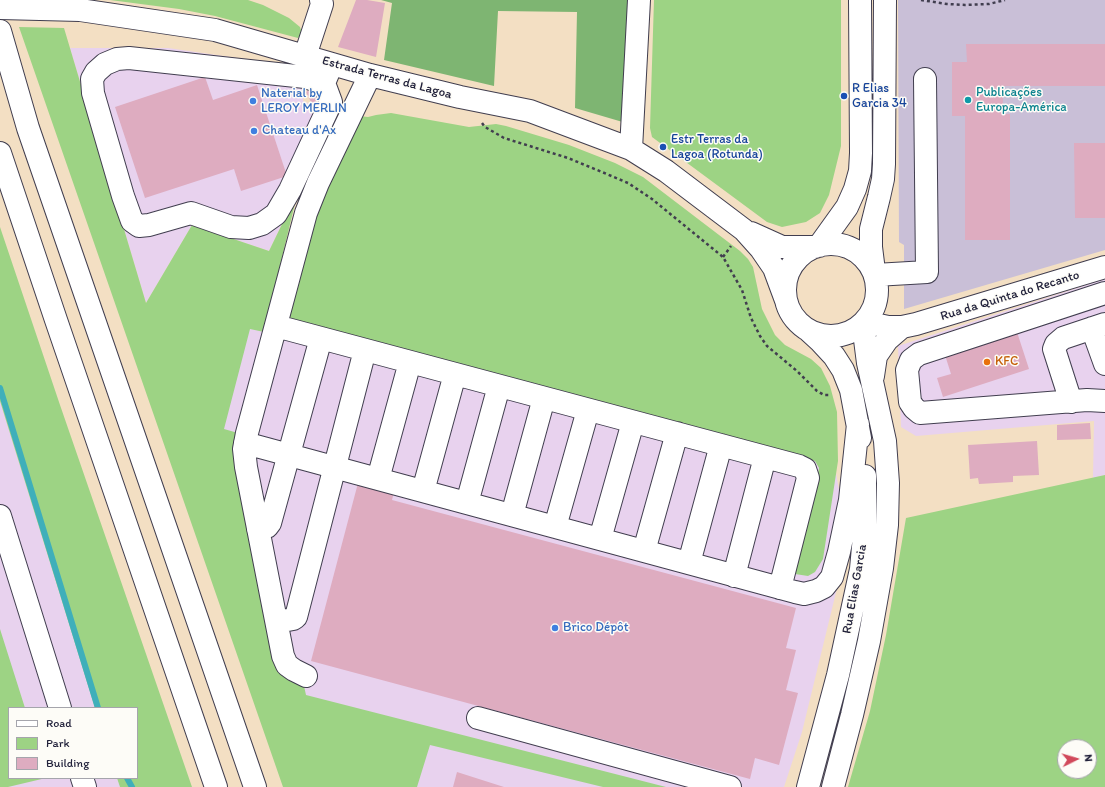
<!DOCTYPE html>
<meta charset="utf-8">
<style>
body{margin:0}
#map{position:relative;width:1105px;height:787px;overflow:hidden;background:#f3dfc3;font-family:Itim,sans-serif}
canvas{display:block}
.legend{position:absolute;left:8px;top:707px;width:130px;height:72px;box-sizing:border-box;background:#fdfcf7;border:1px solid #a5a5ac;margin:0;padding:5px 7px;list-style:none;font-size:12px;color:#22223b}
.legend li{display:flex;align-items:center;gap:8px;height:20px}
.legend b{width:20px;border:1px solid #a5a5ac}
.north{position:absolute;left:1057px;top:739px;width:40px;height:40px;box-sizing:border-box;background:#fdfcf7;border:1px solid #a5a5ac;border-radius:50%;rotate:85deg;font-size:11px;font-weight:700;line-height:16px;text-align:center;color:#22223b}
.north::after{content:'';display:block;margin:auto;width:14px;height:18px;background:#d1495b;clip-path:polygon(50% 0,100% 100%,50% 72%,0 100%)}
</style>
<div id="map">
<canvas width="1105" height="787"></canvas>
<ul class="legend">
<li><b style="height:5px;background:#fff"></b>Road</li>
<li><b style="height:11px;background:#9dd384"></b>Park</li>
<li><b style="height:11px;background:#deacc0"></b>Building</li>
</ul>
<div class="north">N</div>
</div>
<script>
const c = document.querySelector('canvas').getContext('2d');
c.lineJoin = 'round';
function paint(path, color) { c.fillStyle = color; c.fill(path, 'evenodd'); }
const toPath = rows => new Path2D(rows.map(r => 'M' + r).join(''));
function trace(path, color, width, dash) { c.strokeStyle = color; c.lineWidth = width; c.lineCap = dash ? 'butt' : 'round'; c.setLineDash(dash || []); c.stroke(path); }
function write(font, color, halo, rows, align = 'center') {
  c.font = font + ' Itim,sans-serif'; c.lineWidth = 3; c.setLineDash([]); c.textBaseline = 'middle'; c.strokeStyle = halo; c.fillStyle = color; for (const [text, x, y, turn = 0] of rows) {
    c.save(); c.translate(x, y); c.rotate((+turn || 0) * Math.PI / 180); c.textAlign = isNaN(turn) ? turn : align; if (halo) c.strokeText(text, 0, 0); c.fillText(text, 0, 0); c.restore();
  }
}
paint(toPath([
 [70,48,168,48,306,68,303,101,334,115,269,251,192,225,146,303],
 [1105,279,1105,475,1093,478,1094,421,916,436,901,427,898,346],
 [0,312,134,708,9,708,9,778,137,778,161,787,0,787],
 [246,313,834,461,848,543,802,732,784,787,316,787,212,442]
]), '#e8d2ee');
paint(toPath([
 [898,0,1105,0,1105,250,904,309,904,245,899,242]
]), '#c9bfd7');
paint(toPath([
 [110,0,248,0,263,5,289,18,300,27,302,33,298,38,215,16,179,9],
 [654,0,841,0,841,146,829,195,820,213,806,222,782,227,767,222,652,137,650,128],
 [19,27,64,28,146,303,192,225,269,251,298,191,264,332,250,329,224,429,238,433,274,658,304,686,306,695,666,787,603,787,430,745,417,787,283,787],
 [391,113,469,127,496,124,506,126,569,145,615,163,643,177,740,251,748,259,753,267,762,309,775,335,785,345,811,359,821,368,830,386,837,412,838,461,823,559,815,572,808,576,795,574,818,473,819,468,815,461,653,419,286,319,311,229,329,180,359,116,368,117,376,115],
 [0,227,60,405,192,787,120,787,117,778,137,778,137,708,95,708,0,401],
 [1105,475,1105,787,848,787,870,711,886,635,906,518],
 [1065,747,1089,747,1089,771,1065,771],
 [0,629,25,708,9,708,9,778,46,778,8,787,0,787]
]), '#9dd384');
paint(toPath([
 [381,0,628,0,626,123,575,108,577,12,498,11,494,86,384,60,392,3]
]), '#7eb572');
trace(toPath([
 [0,388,98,708],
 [127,778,132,787]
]), '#3fafba', 6);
paint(toPath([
 [356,0,367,0,385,3,376,57,338,47],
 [966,44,1105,44,1105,86,1003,86,1003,114,1010,114,1010,240,965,240,965,116,952,116,952,62,967,62],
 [205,77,213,100,257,85,287,176,241,191,234,169,145,198,115,107],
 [312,88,319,100,312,104,306,92],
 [1074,143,1105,143,1105,218,1075,218],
 [1017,332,1029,369,943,397,937,378,951,374,945,355],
 [1090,423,1091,439,1057,440,1057,425],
 [1037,441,1039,475,1013,476,1013,482,979,484,978,478,970,479,968,445],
 [358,483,394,492,392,500,796,608,786,648,796,650,786,690,798,693,779,765,755,758,750,779,311,661],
 [457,772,504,787,453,787]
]), '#deacc0');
const minor = toPath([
 [0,8,80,10,215,30,370,75,460,97,530,111,631,149,666,171,744,230,761,249,774,268,787,303],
 [305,56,322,4,321,0],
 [324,83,305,77,129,58,117,59,105,64,96,72,92,79,93,93,123,196,132,221,139,226,149,225,191,213,231,227,249,228,262,224,276,214,290,190,331,102,324,83,332,64],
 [631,149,639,0],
 [751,233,782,247,815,247],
 '785 290a46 46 0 1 1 92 0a46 46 0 1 1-92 0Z',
 [819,246,847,207,855,189,860,171,861,153,860,0],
 [874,271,871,247,871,229,879,197,883,179,884,164,885,0],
 [875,275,927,272,925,79],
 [1105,293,919,354,911,360,907,370,910,402,914,408,920,413,1087,400,1105,401],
 [865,322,888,327,902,327,916,324,1105,267],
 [276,326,799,466,805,469,808,478,780,588],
 [1092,328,1105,364],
 [809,331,821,342,834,356,843,370,851,390,860,438],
 [873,376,876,356,887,340,902,327],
 [1071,402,1054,349,1056,344,1063,338,1105,324],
 [245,443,795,592,804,594,816,591,824,587,832,577,839,552,850,500,858,424],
 [378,479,410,362],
 [423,491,455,374],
 [467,503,499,386],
 [512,515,544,398],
 [0,516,60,708],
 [555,527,588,410],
 [258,529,267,527,270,523,321,338],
 [600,539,633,422],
 [644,551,677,433],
 [689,563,721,445],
 [734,576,765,457],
 [277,622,293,619,296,617,365,350],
 [306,676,294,670,287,665,283,656,246,467,244,449,247,433,306,213,318,183,370,75],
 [478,718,730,787],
 [82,778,85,787],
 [808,787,838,675,861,569,865,525,865,476],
 [833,787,852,715,869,641,882,568,887,525,888,483,885,441,868,363,863,324]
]);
const highway = toPath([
 [0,31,28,128,255,787],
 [0,153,56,320,216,787]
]);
trace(minor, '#413e4f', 24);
trace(highway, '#413e4f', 24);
trace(toPath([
 [921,0,947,4,965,5,989,4,1005,0],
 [482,123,485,127,504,138,568,158,602,172,628,183,652,199,723,257,742,290,751,318,760,336,767,346,797,371,817,391,824,395,830,395],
 [723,257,731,246]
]), '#413e4f', 2.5, [3, 3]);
trace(minor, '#fff', 22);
trace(highway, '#fff', 22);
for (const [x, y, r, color] of [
 [844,96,4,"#1a4fb4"],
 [968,100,4,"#0f9aa8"],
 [253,101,4,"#3f7fe0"],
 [254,131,4,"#3f7fe0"],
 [663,147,4,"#1a4fb4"],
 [987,362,4,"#e8710a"],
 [555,628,4,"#3f7fe0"]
]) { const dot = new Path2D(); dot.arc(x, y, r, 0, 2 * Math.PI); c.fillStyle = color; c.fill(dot); trace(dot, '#fdfcf7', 1.5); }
write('13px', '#22223b', '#fdfcf7', [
 ["Estrada Terras da Lagoa",387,78,15],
 ["Rua da Quinta do Recanto",1010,296,-17],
 ["Rua Elias Garcia",855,589,-80]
]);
write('13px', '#164399', '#fdfcf7', [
 ["R Elias",852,89],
 ["Garcia 34",852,104],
 ["Estr Terras da",671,140],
 ["Lagoa (Rotunda)",671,155]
], 'left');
write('13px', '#0d838f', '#fdfcf7', [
 ["Publicações",976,93],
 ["Europa-América",976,108]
], 'left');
write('13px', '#366cbe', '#fdfcf7', [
 ["Naterial by",261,94],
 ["LEROY MERLIN",261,109],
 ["Chateau d'Ax",262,131],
 ["Brico Dépôt",563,628]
], 'left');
write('13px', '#c56008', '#fdfcf7', [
 ["KFC",995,362]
], 'left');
</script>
